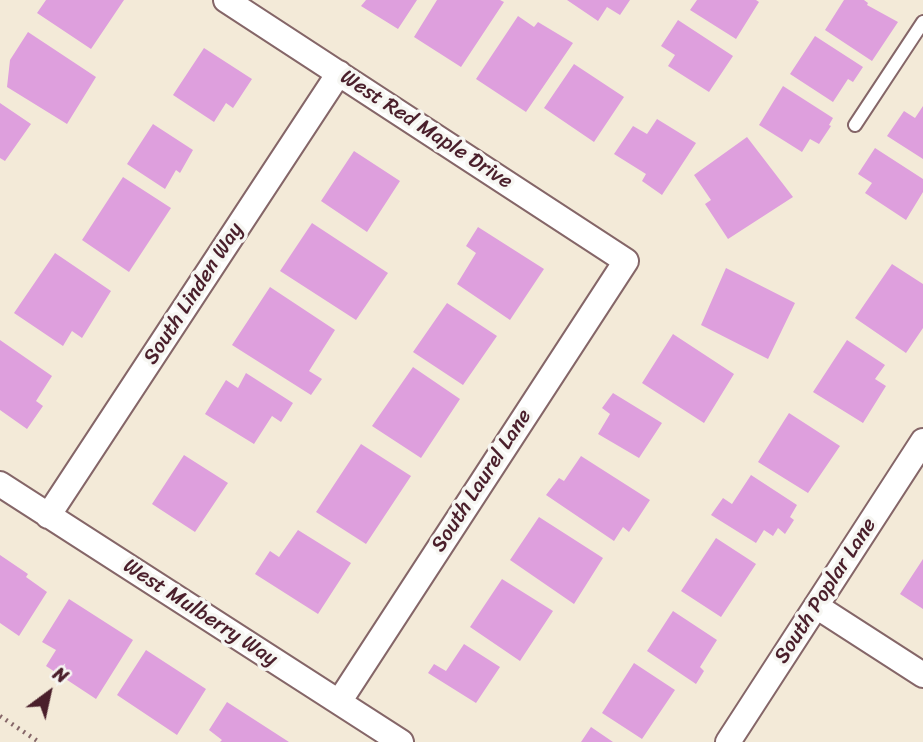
<!DOCTYPE html>
<style>
body{margin:0}
#map{position:relative;width:923px;height:742px;overflow:hidden;background:#f3ead8;font-family:Sriracha,sans-serif}
canvas{display:block}
.north{position:absolute;left:14px;top:658px;width:70px;height:70px;-webkit-text-stroke:5px #f6f6f2;paint-order:stroke;rotate:33deg;font-size:19px;font-weight:700;line-height:28px;text-align:center;color:#4a1f2b}
.north::after{content:'';display:block;margin:auto;width:24px;height:32px;background:#4a1f2b;clip-path:polygon(50% 0,100% 100%,50% 72%,0 100%)}
</style>
<div id="map">
<canvas width="923" height="742"></canvas>
<div class="north">N</div>
</div>
<script>
const c = document.querySelector('canvas').getContext('2d');
c.lineJoin = 'round';
function paint(path, color) { c.fillStyle = color; c.fill(path, 'evenodd'); }
const toPath = rows => new Path2D(rows.map(r => 'M' + r).join(''));
function trace(path, color, width, dash) { c.strokeStyle = color; c.lineWidth = width; c.lineCap = dash ? 'butt' : 'round'; c.setLineDash(dash || []); c.stroke(path); }
function write(font, color, halo, rows, align = 'center') {
  c.font = font + ' Sriracha,sans-serif'; c.lineWidth = 7; c.setLineDash([]); c.textBaseline = 'middle'; c.strokeStyle = halo; c.fillStyle = color; for (const [text, x, y, turn = 0] of rows) {
    c.save(); c.translate(x, y); c.rotate((+turn || 0) * Math.PI / 180); c.textAlign = isNaN(turn) ? turn : align; if (halo) c.strokeText(text, 0, 0); c.fillText(text, 0, 0); c.restore();
  }
}
paint(toPath([
 [46,0,124,0,91,49,37,13],
 [366,0,417,0,398,29,361,6],
 [437,0,500,0,504,2,461,67,414,37],
 [567,0,630,0,620,15,607,7,598,21],
 [697,0,756,0,759,2,736,39,690,10],
 [844,0,864,0,868,3,867,5,898,22,872,61,825,30],
 [518,16,534,27,538,22,573,43,526,112,476,79],
 [678,20,733,56,709,92,668,66,675,55,661,46],
 [28,32,96,77,67,124,7,87,10,60],
 [815,36,863,67,853,82,848,79,833,102,790,74],
 [204,48,252,79,233,108,226,103,214,122,173,95],
 [574,64,624,97,594,142,544,108],
 [783,86,833,118,829,125,831,126,819,144,810,139,802,152,759,125],
 [0,103,31,124,5,161,0,158],
 [923,106,923,159,887,136,904,111,915,118],
 [657,119,696,143,662,195,642,181,646,174,614,154,633,126,647,134],
 [153,124,193,150,180,173,176,170,165,189,127,164],
 [747,137,793,197,728,239,705,204,711,200,694,175],
 [875,148,923,179,923,192,906,220,865,193,872,183,858,174],
 [354,151,400,181,367,232,321,201],
 [123,177,171,208,129,272,82,240],
 [312,223,388,273,356,320,280,271],
 [478,227,544,269,510,320,457,284,476,253,466,246],
 [55,253,111,291,82,338,72,331,63,346,14,313],
 [892,264,923,284,923,328,906,353,855,318],
 [726,268,795,303,768,359,701,325],
 [270,287,335,330,309,371,322,379,311,395,232,345],
 [447,303,497,336,463,385,413,352],
 [673,334,734,374,704,423,642,383],
 [0,340,52,376,36,401,43,406,27,429,0,410],
 [847,340,885,365,875,379,886,386,863,423,813,392],
 [413,367,460,399,421,458,372,426],
 [246,373,293,403,281,422,272,416,254,444,205,414,226,380,238,388],
 [613,393,662,423,639,458,598,434,610,414,602,408],
 [789,413,840,446,808,493,758,462],
 [361,444,411,476,366,544,316,512],
 [184,455,228,483,195,532,152,504],
 [581,456,650,500,629,532,623,527,614,541,546,495,559,478,564,481],
 [751,475,797,505,790,517,794,520,785,534,778,528,773,536,764,530,756,543,711,515,723,498,732,504],
 [539,517,603,558,574,604,510,560],
 [298,530,351,563,318,614,255,574,270,551,279,557],
 [716,538,756,564,721,617,681,591],
 [0,555,28,574,26,577,47,592,19,636,0,623],
 [923,559,923,609,900,594],
 [502,579,553,611,520,661,470,627],
 [69,599,133,640,96,699,46,666,56,650,42,642],
 [673,611,717,640,700,667,704,671,696,684,647,651],
 [464,644,500,667,476,703,428,673,434,664,446,671],
 [146,650,206,689,177,735,117,695],
 [634,663,675,690,642,739,602,713],
 [227,702,289,742,220,742,222,740,209,730],
 [591,727,613,742,581,742]
]), '#de9fdd');
const lane = toPath([
 [855,125,923,22]
]);
const street = toPath([
 [226,0,626,261,339,702],
 [0,484,401,742],
 [48,516,339,73],
 [816,606,923,675],
 [728,742,923,441]
]);
trace(lane, '#856668', 16);
trace(street, '#856668', 28);
trace(toPath([
 [0,716,39,742]
]), '#856668', 4.5, [2, 5]);
trace(lane, '#fff', 12);
trace(street, '#fff', 24);
write('21px', '#4a1f2b', '#f6f6f2', [
 ["West Red Maple Drive",426,130,33],
 ["South Linden Way",194,294,-57],
 ["South Laurel Lane",482,481,-57],
 ["South Poplar Lane",826,591,-57],
 ["West Mulberry Way",200,613,33]
]);
</script>
